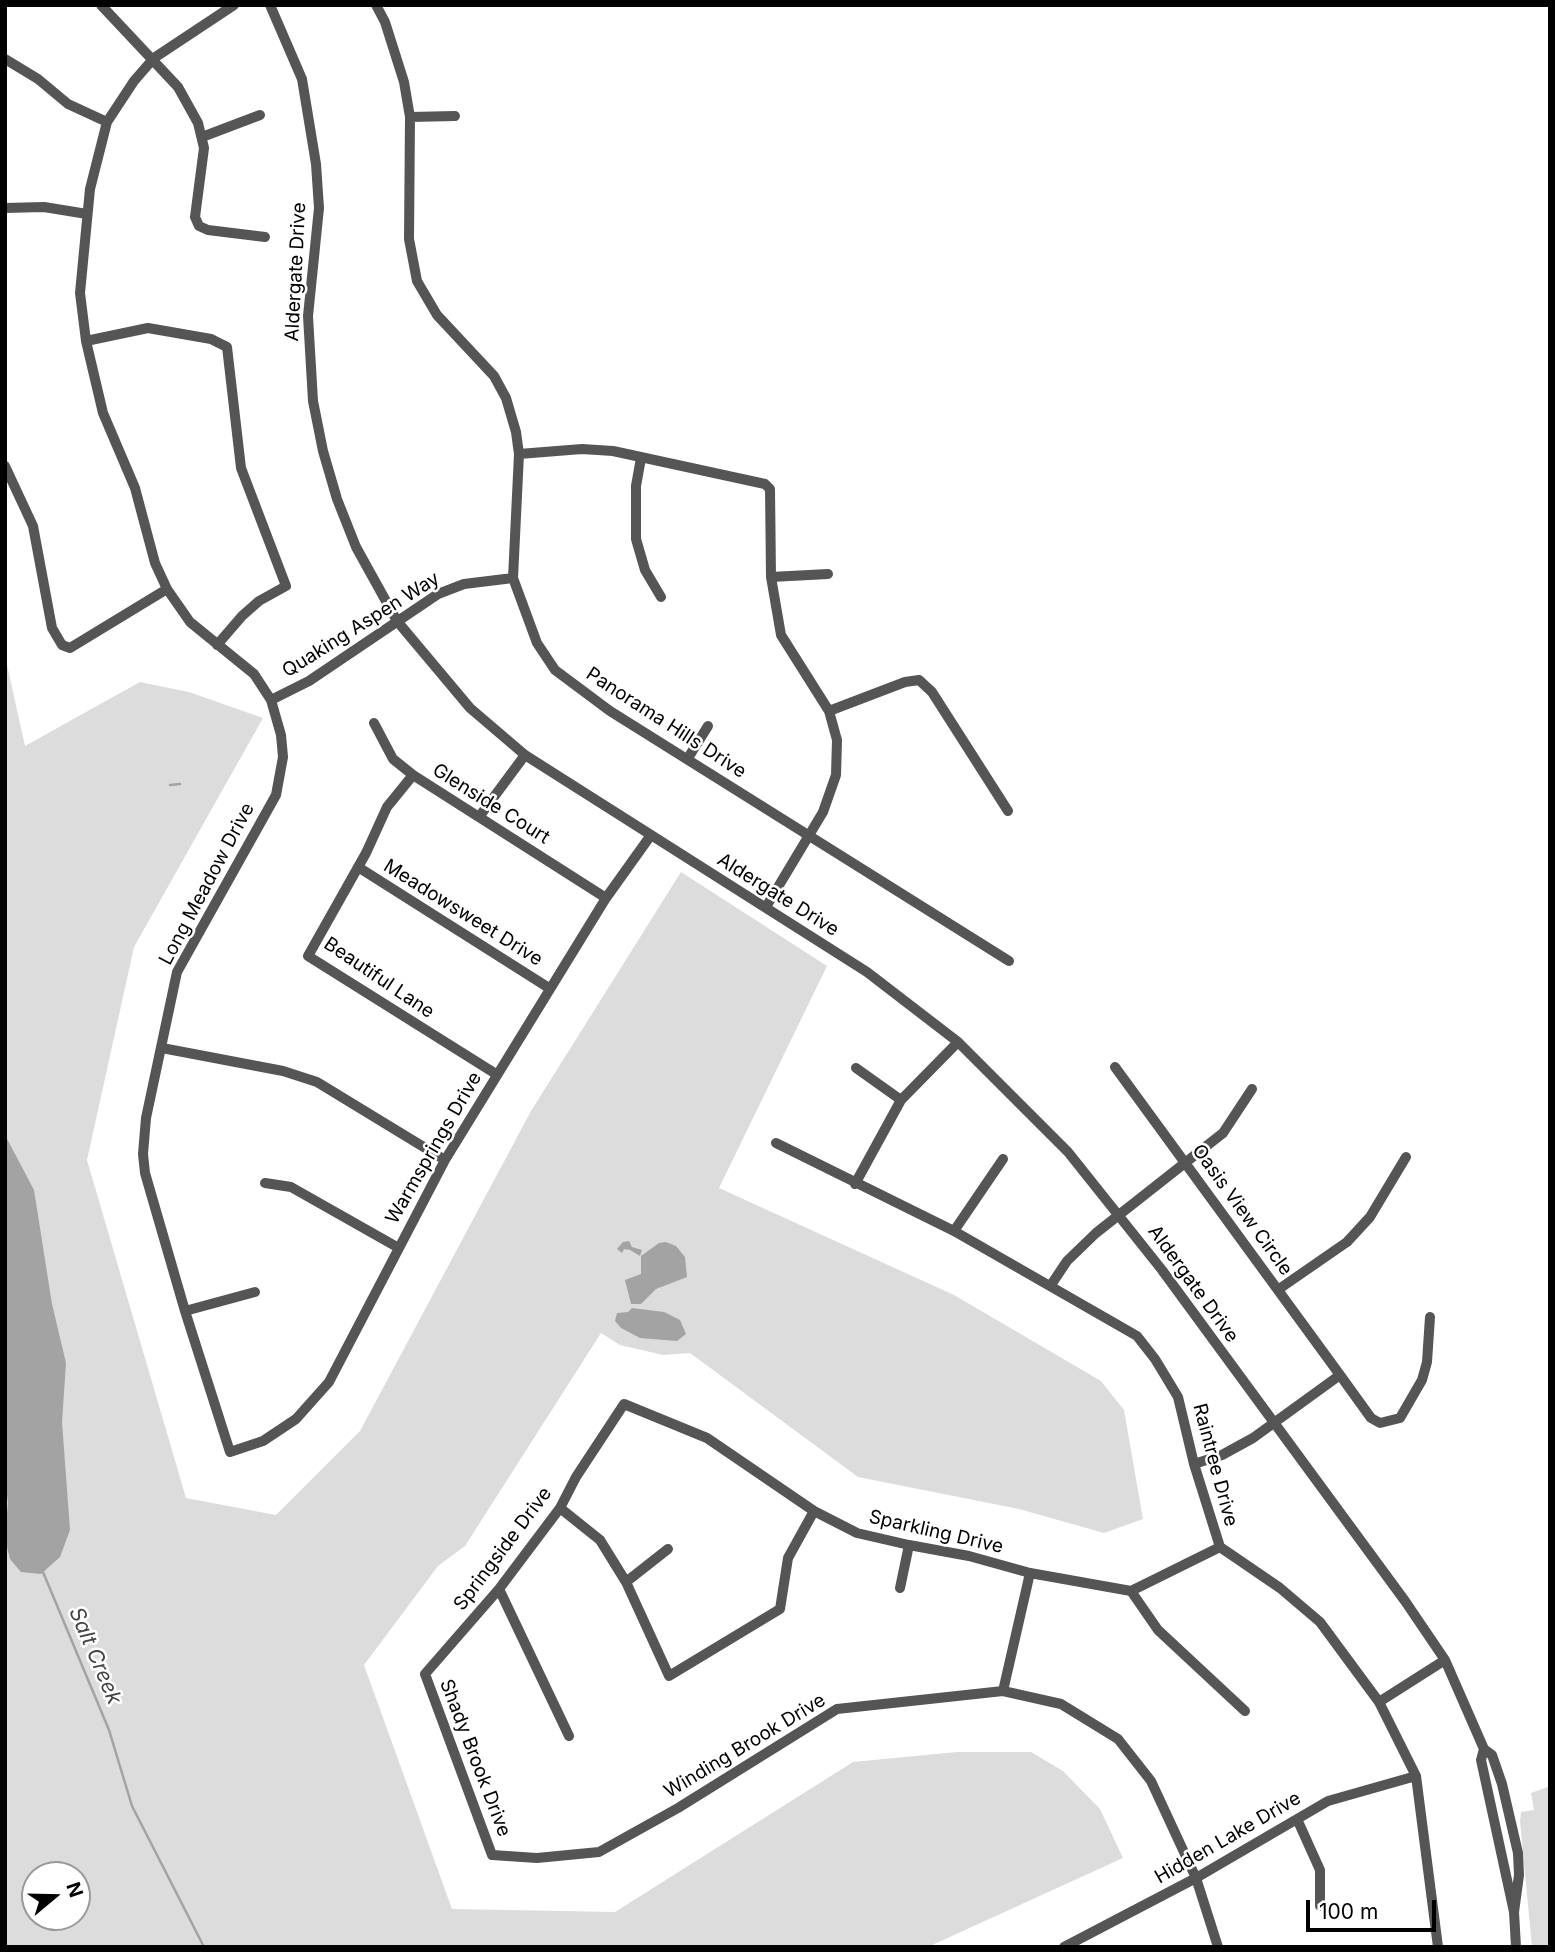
<!DOCTYPE html>
<style>
body{margin:0}
#map{position:relative;width:1555px;height:1952px;overflow:hidden;background:#fff;font-family:Inter,sans-serif}
canvas{display:block}
.frame{position:absolute;inset:0;border:7px solid #000;pointer-events:none}
.north{position:absolute;left:21px;top:1861px;width:70px;height:70px;box-sizing:border-box;background:#fff;border:2px solid #999;border-radius:50%;rotate:71deg;font-size:19px;font-weight:700;line-height:28px;text-align:center;color:#000}
.north::after{content:'';display:block;margin:auto;width:24px;height:32px;background:#000;clip-path:polygon(50% 0,100% 100%,50% 72%,0 100%)}
.scale{position:absolute;left:1306px;top:1900px;width:130px;height:32px;box-sizing:border-box;border:4px solid #000;border-top:0;padding-left:9px;font-size:21px;line-height:24px;white-space:nowrap;color:#000;-webkit-text-stroke:5px #fff;paint-order:stroke}
</style>
<div id="map">
<canvas width="1555" height="1952"></canvas>
<div class="frame"></div>
<div class="north">N</div>
<div class="scale">100 m</div>
</div>
<script>
const c = document.querySelector('canvas').getContext('2d');
c.lineJoin = 'round';
function paint(path, color) { c.fillStyle = color; c.fill(path, 'evenodd'); }
const toPath = rows => new Path2D(rows.map(r => 'M' + r).join(''));
function trace(path, color, width, dash) { c.strokeStyle = color; c.lineWidth = width; c.lineCap = dash ? 'butt' : 'round'; c.setLineDash(dash || []); c.stroke(path); }
function write(font, color, halo, rows, align = 'center') {
  c.font = font + ' Inter,sans-serif'; c.lineWidth = 5; c.setLineDash([]); c.textBaseline = 'middle'; c.strokeStyle = halo; c.fillStyle = color; for (const [text, x, y, turn = 0] of rows) {
    c.save(); c.translate(x, y); c.rotate((+turn || 0) * Math.PI / 180); c.textAlign = isNaN(turn) ? turn : align; if (halo) c.strokeText(text, 0, 0); c.fillText(text, 0, 0); c.restore();
  }
}
paint(toPath([
 [5,656,25,746,140,682,189,692,263,718,134,947,87,1160,186,1498,276,1515,360,1431,531,1111,681,872,827,966,719,1188,954,1295,1101,1381,1124,1410,1143,1519,1104,1533,1019,1509,858,1477,690,1353,663,1355,620,1345,601,1333,465,1546,438,1566,364,1665,452,1909,615,1912,853,1762,957,1752,1031,1752,1063,1771,1100,1809,1123,1858,930,1946,5,1947],
 [35,1875,77,1875,77,1917,35,1917],
 [1550,1786,1550,1947,1532,1947,1520,1821,1521,1812,1534,1810,1531,1793]
]), '#dcdcdc');
paint(toPath([
 [5,1135,34,1190,52,1304,66,1363,62,1422,70,1530,60,1557,41,1574,21,1572,10,1559,5,1539,8,1502,5,1483],
 [629,1241,632,1247,642,1250,640,1256,630,1250,624,1249,622,1253,617,1249,623,1242],
 [666,1242,676,1246,685,1257,687,1277,656,1289,641,1304,631,1304,625,1280,641,1274,641,1256,659,1243],
 [632,1308,664,1312,680,1320,686,1334,677,1341,640,1338,621,1328,615,1321,617,1313,628,1312]
]), '#a3a3a3');
trace(toPath([
 [170,785,180,784],
 [43,1572,109,1730,132,1806,204,1947]
]), '#a3a3a3', 2.5);
trace(toPath([
 [101,5,178,87,198,123,204,148,195,217,199,226,208,230,265,237],
 [234,5,154,58,134,81,107,122,90,189,80,293,86,341,103,413,135,488,155,563,167,589,190,622,254,674,271,700,281,735,283,757,276,795,177,972,146,1118,143,1154,145,1173,185,1311,230,1452,263,1441,296,1419,329,1382,445,1160,606,898,651,835],
 [270,5,302,79,316,164,319,208,308,316,313,401,323,451,337,499,356,547,397,621,470,708,525,755,867,972,958,1042,1068,1152,1162,1270,1405,1601,1445,1660,1484,1749,1492,1755,1502,1784,1518,1853,1519,1875,1514,1912],
 [376,5,385,22,404,82,410,117,409,239,417,281,437,315,494,376,506,398,516,432,519,454,513,578,537,643,555,670,610,711,1009,961],
 [5,59,38,79,68,104,107,122],
 [410,117,455,116],
 [202,137,260,115],
 [5,208,44,207,87,214],
 [86,341,148,328,211,339,227,347,241,468,286,586,259,601,242,616,217,645],
 [519,454,582,449,613,451,765,484,770,489,771,577,781,635,829,711,837,740,836,775,823,812,766,907],
 [641,458,636,486,636,539,645,570,661,597],
 [5,466,33,526,52,628,62,645,70,648,167,589],
 [771,577,828,574],
 [271,700,309,681,438,594,464,584,513,578],
 [829,711,905,682,919,680,932,692,1008,811],
 [374,723,393,759,413,775,606,898],
 [688,758,708,726],
 [413,775,387,807,366,853,308,956,496,1074],
 [479,817,525,755],
 [358,867,549,988],
 [162,1048,283,1071,317,1082,445,1160],
 [1115,1067,1340,1375,1371,1418,1380,1423,1400,1418,1422,1380,1427,1362,1430,1317],
 [856,1068,901,1100],
 [776,1143,954,1231,1137,1336,1155,1359,1178,1397,1194,1464,1220,1547,1280,1588,1320,1622,1379,1702,1416,1776,1438,1947],
 [265,1183,291,1187,397,1247],
 [855,1184,901,1100,958,1042],
 [954,1231,1003,1159],
 [1051,1285,1067,1261,1096,1233,1223,1133,1252,1089],
 [1279,1289,1347,1242,1370,1217,1406,1157],
 [185,1311,255,1292],
 [1194,1464,1222,1455,1253,1438,1340,1375],
 [560,1508,600,1540,626,1582,669,1676,780,1609,788,1558,814,1511],
 [626,1582,668,1549],
 [900,1588,909,1545],
 [499,1589,569,1736],
 [1131,1591,1158,1630,1245,1711],
 [1003,1691,1030,1573],
 [1379,1702,1445,1660],
 [1484,1749,1481,1760,1514,1912,1516,1947],
 [1297,1819,1320,1870,1320,1906],
 [1064,1947,1196,1878,1328,1801,1416,1776],
 [1218,1947,1196,1878,1151,1781,1118,1739,1061,1704,1003,1691,837,1709,678,1808,599,1852,537,1858,492,1855,425,1674,499,1589,560,1508,576,1477,624,1404,707,1438,814,1511,857,1533,909,1545,969,1556,1030,1573,1131,1591,1220,1547]
]), '#555', 10);
write('19px', '#000', '#fff', [
 ["Aldergate Drive",296,272,-87],
 ["Quaking Aspen Way",361,625,-32],
 ["Panorama Hills Drive",666,723,33],
 ["Glenside Court",491,804,32],
 ["Long Meadow Drive",207,884,-62],
 ["Aldergate Drive",778,895,32],
 ["Meadowsweet Drive",463,913,32],
 ["Beautiful Lane",379,978,34],
 ["Warmsprings Drive",434,1148,-60],
 ["Oasis View Circle",1242,1210,54],
 ["Aldergate Drive",1193,1284,54],
 ["Raintree Drive",1215,1465,75],
 ["Sparkling Drive",936,1532,13],
 ["Springside Drive",503,1549,-53],
 ["Winding Brook Drive",745,1746,-31],
 ["Shady Brook Drive",475,1758,69],
 ["Hidden Lake Drive",1228,1838,-30]
]);
write('italic 21px', '#444', '#fff', [
 ["Salt Creek",95,1656,67]
]);
</script>
